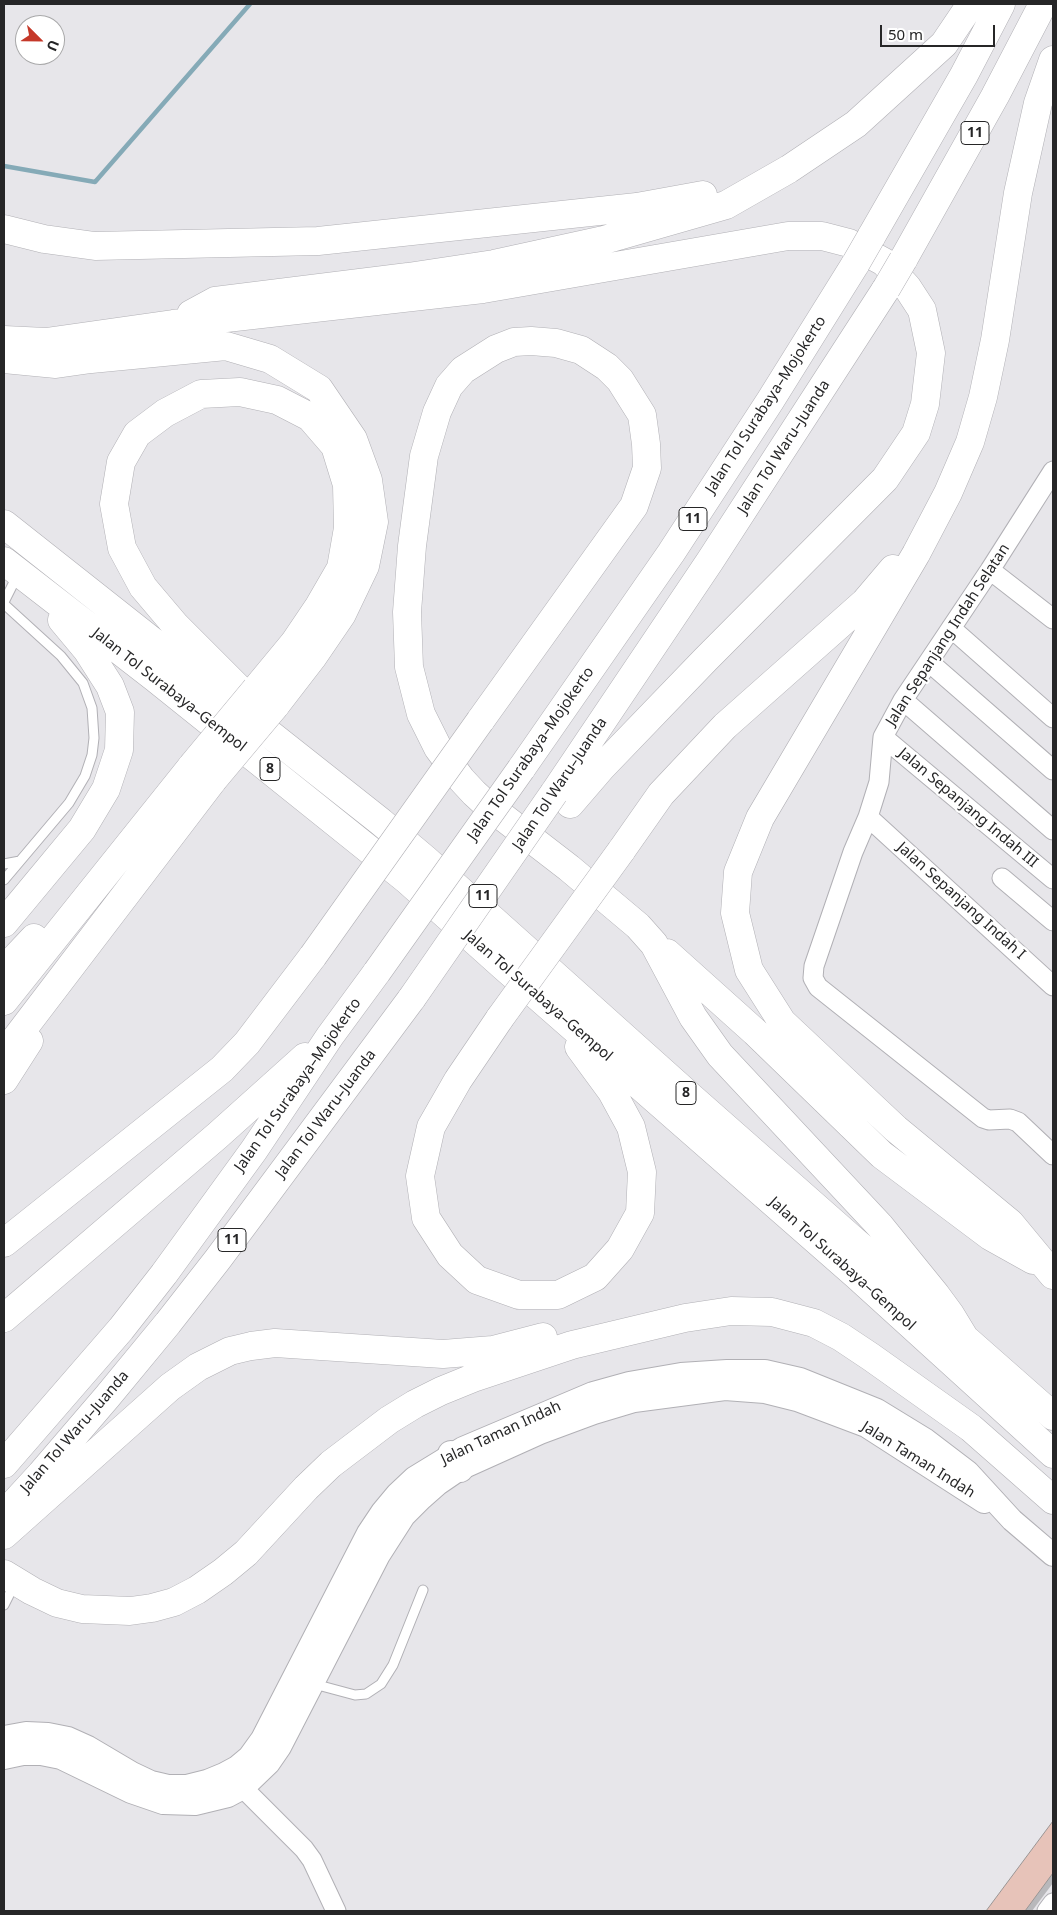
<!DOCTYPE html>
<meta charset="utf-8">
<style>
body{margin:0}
#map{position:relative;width:1057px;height:1915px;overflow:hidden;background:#e7e6ea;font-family:"Noto Sans",sans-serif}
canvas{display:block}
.frame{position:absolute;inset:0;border:5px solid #262627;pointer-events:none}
.north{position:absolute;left:15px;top:15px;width:50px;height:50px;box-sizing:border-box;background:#fff;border:1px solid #a8a8a9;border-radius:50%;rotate:113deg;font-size:14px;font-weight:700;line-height:20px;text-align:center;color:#262627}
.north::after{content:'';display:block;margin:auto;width:18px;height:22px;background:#c53829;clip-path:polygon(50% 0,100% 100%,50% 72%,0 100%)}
.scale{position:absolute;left:880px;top:25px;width:115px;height:22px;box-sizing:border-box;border:2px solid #262627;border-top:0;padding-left:6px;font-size:15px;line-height:18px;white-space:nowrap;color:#262627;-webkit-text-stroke:4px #fff;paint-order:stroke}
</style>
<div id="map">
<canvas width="1057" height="1915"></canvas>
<div class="frame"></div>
<div class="north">U</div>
<div class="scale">50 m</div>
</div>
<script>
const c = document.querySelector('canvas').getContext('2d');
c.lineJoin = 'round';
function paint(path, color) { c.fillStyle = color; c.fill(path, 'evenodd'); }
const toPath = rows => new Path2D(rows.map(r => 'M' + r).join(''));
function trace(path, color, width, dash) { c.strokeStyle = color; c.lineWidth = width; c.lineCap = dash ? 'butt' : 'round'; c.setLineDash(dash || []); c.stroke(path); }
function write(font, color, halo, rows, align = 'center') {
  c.font = font + ' "Noto Sans",sans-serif'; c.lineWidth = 4.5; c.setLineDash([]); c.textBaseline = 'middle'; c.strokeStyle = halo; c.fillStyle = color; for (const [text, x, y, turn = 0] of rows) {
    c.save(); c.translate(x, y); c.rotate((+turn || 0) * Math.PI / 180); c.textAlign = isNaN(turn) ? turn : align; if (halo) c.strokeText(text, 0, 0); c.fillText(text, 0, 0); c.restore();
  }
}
paint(toPath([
 [1053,1823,1053,1883,1032,1911,987,1911]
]), '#0003');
trace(toPath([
 [4,166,95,182,250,4]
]), '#85aab7', 4.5);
const building = toPath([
 [1053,1821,1053,1873,1025,1911,986,1911,1053,1821]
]);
paint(building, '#e7c3b9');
trace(building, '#9a9594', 1);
const service = toPath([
 [4,602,17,576],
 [4,604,61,656,83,683,92,708,94,738,92,755,85,776,69,803,4,880],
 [4,864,20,861],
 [4,1605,15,1583],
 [314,1684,355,1695,366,1694,381,1684,393,1665,423,1590]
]);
const minor = toPath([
 [1053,471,990,570,903,700,883,737,879,782,868,817,853,852,814,966,813,978,818,987,983,1118,989,1120,1010,1119,1018,1122,1053,1155],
 [990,570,1053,619],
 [951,628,1053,718],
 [929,662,1053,770],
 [903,700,1053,830],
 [883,737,1053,879],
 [868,817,1053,986],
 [1002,878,1053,921],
 [243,1788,304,1849,312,1860,336,1911],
 [1047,1911,1053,1903]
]);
const tertiary = toPath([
 [4,1737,26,1733,48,1734,68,1738,88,1747,132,1773,151,1782,168,1786,187,1786,207,1781,224,1774,237,1767,249,1757,262,1739,368,1533,382,1512,397,1494,414,1478,463,1448,593,1393,629,1383,681,1374,727,1371,765,1371,800,1379,877,1410,926,1440,968,1472,1012,1520,1053,1555],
 [4,1758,23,1754,41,1754,61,1758,131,1792,163,1803,195,1804,228,1796,243,1788,269,1763,280,1747,379,1555,404,1516,421,1499,438,1484,460,1469,540,1433,594,1413,634,1401,725,1389,765,1392,797,1400,866,1426,984,1502]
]);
const secondary = toPath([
 [451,1454,460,1469]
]);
const motorway = toPath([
 [1053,60,1038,103,1018,193,995,340,983,397,970,442,948,493,916,554,760,818,738,872,735,913,749,970,782,1022,896,1129,1010,1223,1053,1275],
 [4,229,44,239,95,246,318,241,637,207,703,195],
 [871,237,964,75,1001,4],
 [903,260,995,96,1043,4],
 [191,314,215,301,408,277,494,264,604,240,726,205,789,169,856,124,944,44,971,4],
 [4,340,46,342,173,324,483,289,788,236,822,236,849,243,884,262,907,287,922,310,931,353,925,404,916,433,885,479,706,659,601,768,570,804],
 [4,359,56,364,91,359,226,346,270,359,319,389,353,439,368,480,374,522,365,566,342,614,312,658,275,706],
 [4,524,381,822,425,859,693,1099,1053,1416],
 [4,561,155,678,407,880,503,966,856,1275,1053,1454],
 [244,694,176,626,143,587,122,548,114,504,121,462,137,434,165,413,201,394,240,392,277,400,310,417,335,446,347,485,348,528,341,568,319,606,294,643,256,689],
 [480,721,634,506,647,468,646,444,642,415,620,380,607,367,581,350,556,343,531,341,514,342,496,349,463,370,449,386,437,412,424,456,412,546,407,612,409,667,421,714,438,748,461,779,474,793,486,804,569,868,638,926,654,944,693,1017,720,1055,880,1226,936,1295,950,1314,964,1337],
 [521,769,671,553,770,401,856,263],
 [554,793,710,561,886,289],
 [621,851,661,794,725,726,865,602,893,569],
 [4,923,82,829,106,789,119,750,120,712,110,686,87,650,62,620],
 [667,953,755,1032,882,1155,990,1236,1033,1260],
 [4,970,34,938],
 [4,1001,192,766],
 [500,1018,458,1080,431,1127,420,1176,426,1218,450,1255,477,1280,519,1295,558,1295,595,1277,620,1249,640,1213,642,1172,631,1127,612,1092,579,1047],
 [4,1054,213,780],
 [4,1080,29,1041],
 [4,1243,222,1069,247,1043,313,956],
 [4,1318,217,1136,305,1057],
 [4,1464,121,1329,164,1274,254,1150,330,1036,377,972],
 [7,1511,41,1474,107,1397,168,1323,218,1259,412,998],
 [4,1535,170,1387,198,1367,230,1351,251,1346,275,1343,443,1354,493,1350,543,1337],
 [4,1574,32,1591,57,1603,82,1609,130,1611,152,1608,174,1602,197,1590,223,1572,246,1553,306,1488,331,1464,389,1420,415,1404,441,1391,473,1378,572,1345,685,1318,731,1311,772,1312,814,1323,841,1337,871,1357,971,1428,1053,1500]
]);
trace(service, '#b1b0b5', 11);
trace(minor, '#b1b0b5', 21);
trace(tertiary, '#b1b0b5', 24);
trace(secondary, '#b1b0b5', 28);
trace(motorway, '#b1b0b5', 29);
trace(service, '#fff', 9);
trace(minor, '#fff', 19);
trace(tertiary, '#fff', 22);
trace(secondary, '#fff', 26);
trace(motorway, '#fff', 28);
const motorwayBridge = toPath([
 [856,263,871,237],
 [886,289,903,260],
 [192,766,256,689],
 [213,780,275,706],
 [313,956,480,721],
 [377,972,521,769],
 [412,998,554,793],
 [500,1018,621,851]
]);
trace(motorwayBridge, '#b1b0b5', 29, []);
trace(motorwayBridge, '#fff', 28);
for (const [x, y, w] of [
 [975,133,28],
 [693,519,28],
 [270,769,20],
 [483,896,28],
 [686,1093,20],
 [232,1240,28]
]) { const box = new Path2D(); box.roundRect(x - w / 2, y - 11.5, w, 23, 4); c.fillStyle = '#fff'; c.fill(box); trace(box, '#262627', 1); }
write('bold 14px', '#262627', null, [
 ["11",975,133],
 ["11",693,519],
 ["8",270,769],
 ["11",483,896],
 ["8",686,1093],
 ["11",232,1240]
]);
write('15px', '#262627', '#fff', [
 ["Jalan Tol Surabaya–Mojokerto",766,405,-57],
 ["Jalan Tol Waru–Juanda",784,447,-57],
 ["Jalan Sepanjang Indah Selatan",948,635,-57],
 ["Jalan Tol Surabaya–Gempol",169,690,38],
 ["Jalan Tol Surabaya–Mojokerto",531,754,-55],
 ["Jalan Tol Waru–Juanda",560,784,-56],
 ["Jalan Sepanjang Indah III",968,808,40],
 ["Jalan Sepanjang Indah I",961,901,42],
 ["Jalan Tol Surabaya–Gempol",538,996,41],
 ["Jalan Tol Surabaya–Mojokerto",298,1085,-55],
 ["Jalan Tol Waru–Juanda",326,1114,-53],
 ["Jalan Tol Surabaya–Gempol",842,1264,42],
 ["Jalan Tol Waru–Juanda",75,1432,-49],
 ["Jalan Taman Indah",501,1433,-25],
 ["Jalan Taman Indah",918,1460,32]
]);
</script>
